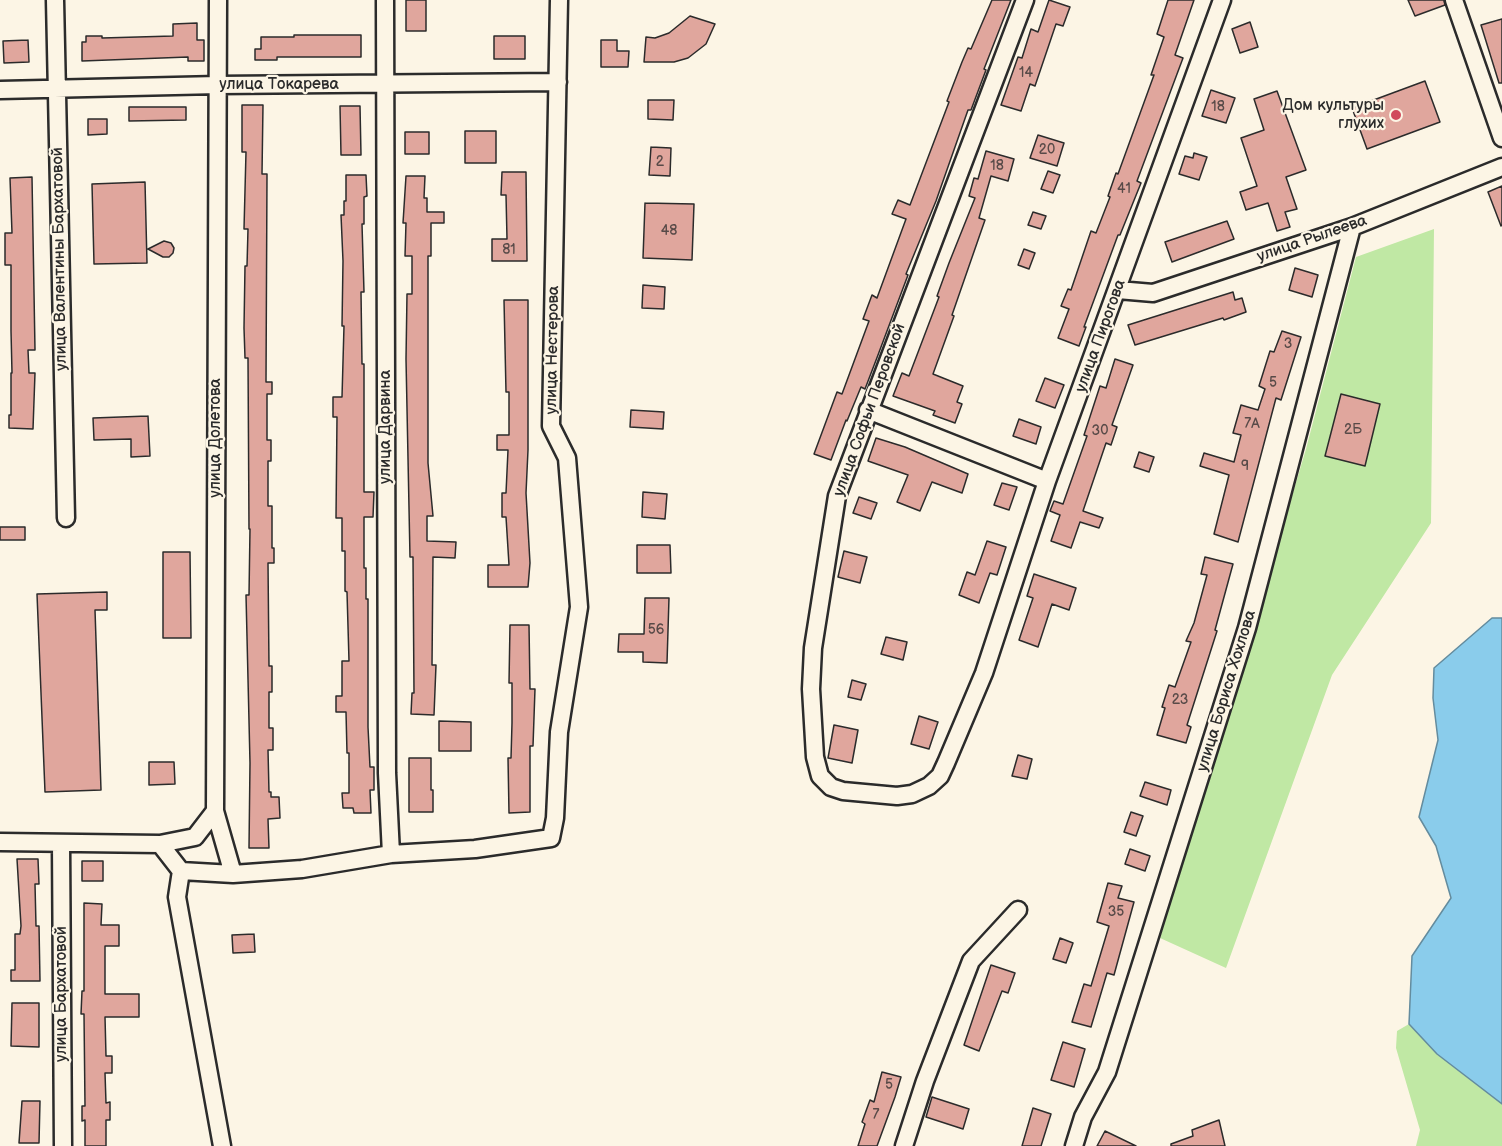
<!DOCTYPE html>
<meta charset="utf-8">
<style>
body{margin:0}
canvas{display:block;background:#fcf5e5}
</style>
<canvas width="1502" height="1146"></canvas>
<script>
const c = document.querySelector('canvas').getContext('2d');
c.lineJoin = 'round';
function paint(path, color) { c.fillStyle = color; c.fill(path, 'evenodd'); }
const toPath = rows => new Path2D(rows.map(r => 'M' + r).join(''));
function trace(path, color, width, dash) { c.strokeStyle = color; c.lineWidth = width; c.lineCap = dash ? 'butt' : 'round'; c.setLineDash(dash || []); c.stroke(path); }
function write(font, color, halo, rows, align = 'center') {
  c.font = font + ' "Balsamiq Sans",sans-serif'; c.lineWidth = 4.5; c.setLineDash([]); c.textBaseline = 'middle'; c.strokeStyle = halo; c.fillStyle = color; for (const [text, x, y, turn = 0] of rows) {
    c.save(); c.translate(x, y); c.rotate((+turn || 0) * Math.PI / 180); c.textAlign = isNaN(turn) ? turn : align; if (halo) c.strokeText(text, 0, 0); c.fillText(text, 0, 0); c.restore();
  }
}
paint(toPath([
 [1434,229,1431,523,1332,675,1226,968,1160,938,1306,449,1356,257],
 [1409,1024,1437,1054,1502,1104,1502,1146,1416,1146,1420,1130,1396,1048,1397,1031]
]), '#c0e8a4');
const water = toPath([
 [1492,618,1502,618,1502,1104,1437,1054,1409,1024,1412,956,1451,898,1436,846,1419,817,1438,740,1433,698,1434,668,1492,618]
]);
paint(water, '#8acceb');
trace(water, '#648c9e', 1.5);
const building = toPath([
 [406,0,426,0,426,31,406,31,406,0],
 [992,0,1011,0,984,69,986,70,971,110,968,110,936,201,906,274,908,275,878,355,865,389,861,387,847,421,846,420,831,460,814,454,837,392,842,394,869,321,863,319,872,295,877,298,906,219,892,214,898,200,910,205,949,102,947,101,962,62,968,48,971,49,992,0],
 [1049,0,1070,7,1063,26,1056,24,1035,86,1030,84,1021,111,1001,105,1018,57,1022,58,1031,29,1038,32,1049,0],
 [1168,0,1194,0,1175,55,1183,58,1137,181,1141,183,1120,235,1118,235,1084,327,1086,327,1079,346,1058,338,1069,309,1061,306,1068,289,1071,290,1091,231,1096,233,1110,197,1108,196,1116,173,1118,174,1154,75,1151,75,1164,37,1157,34,1168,0],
 [1408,0,1444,0,1445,5,1415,16,1408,0],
 [690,16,715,24,706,44,688,58,674,62,644,62,646,37,655,38,669,33,690,16],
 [1502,19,1502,83,1499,83,1481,25,1502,19],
 [1250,22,1258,47,1240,53,1232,29,1250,22],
 [197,23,197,40,204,40,204,61,188,61,188,57,82,61,82,42,86,42,86,36,102,36,102,38,173,36,173,24,197,23],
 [294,35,361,35,361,57,277,57,277,60,255,60,255,49,261,49,261,37,294,37,294,35],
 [494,36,525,36,525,59,494,59,494,36],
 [28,40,29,62,4,63,3,41,28,40],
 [601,40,617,40,617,51,629,51,628,67,601,67,601,40],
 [1425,81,1440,122,1367,149,1352,108,1425,81],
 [1211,90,1235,98,1226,123,1202,116,1211,90],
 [1277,91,1306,170,1286,177,1297,209,1285,212,1290,227,1277,231,1268,203,1246,210,1240,192,1257,186,1241,138,1264,130,1254,99,1277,91],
 [648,100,674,100,673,120,648,119,648,100],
 [242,105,263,105,262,174,267,174,266,382,272,382,272,394,267,394,267,440,271,440,271,461,268,461,268,506,272,506,272,548,274,548,274,563,268,563,269,666,272,666,272,692,269,692,269,728,273,728,273,750,268,750,269,792,271,792,271,797,279,797,280,818,268,819,269,848,249,848,250,763,246,595,249,595,250,529,249,529,248,358,245,358,244,328,245,266,247,266,248,229,244,229,246,152,242,152,242,105],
 [340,106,360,106,361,155,341,155,340,106],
 [129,107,186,107,186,120,129,121,129,107],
 [88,119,107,119,107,134,88,135,88,119],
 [465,131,496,131,496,163,465,163,465,131],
 [405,132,429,132,429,154,405,154,405,132],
 [1038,135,1064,143,1057,166,1030,158,1038,135],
 [651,147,671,148,670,176,649,175,651,147],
 [986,151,1014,159,1008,181,991,176,979,218,985,220,952,315,954,316,933,374,963,386,957,402,962,404,955,423,933,415,935,411,893,396,902,373,909,376,939,297,937,296,949,263,975,198,969,196,974,178,978,179,986,151],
 [1194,153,1207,157,1199,180,1179,174,1185,156,1193,158,1194,153],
 [1048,171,1060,175,1053,193,1041,189,1048,171],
 [502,172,526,172,527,261,492,261,492,239,507,239,506,195,501,195,502,172],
 [346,175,366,175,367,196,364,197,364,224,362,224,364,292,361,292,362,364,364,364,364,492,374,492,373,517,364,517,364,568,366,568,366,599,368,599,368,727,370,767,374,767,374,790,370,790,371,813,354,813,353,808,343,808,342,793,349,793,349,753,347,753,346,712,336,712,336,696,342,696,342,661,349,661,347,592,345,591,345,551,342,551,342,518,336,518,337,417,333,417,333,397,342,397,344,326,342,326,343,261,341,215,344,215,344,201,346,201,346,175],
 [406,176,425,176,424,198,427,198,427,212,444,212,444,223,431,223,431,256,428,256,428,463,433,516,427,516,427,541,456,542,455,558,433,557,432,665,436,665,434,715,411,714,412,693,414,693,413,557,410,557,406,359,407,294,412,294,412,256,405,256,406,223,403,223,406,176],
 [32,177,35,350,28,350,29,373,35,373,33,429,9,428,9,415,11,415,11,373,12,373,11,331,11,265,5,265,5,233,12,233,10,178,32,177],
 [145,182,147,263,94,264,92,184,145,182],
 [1502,186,1502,225,1501,226,1488,192,1502,186],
 [645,203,694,204,692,260,643,258,645,203],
 [1033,212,1046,216,1041,229,1028,225,1033,212],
 [1227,221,1234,239,1172,262,1165,242,1227,221],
 [164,241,171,243,174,248,173,253,169,257,163,257,148,249,164,241],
 [1024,249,1035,253,1029,269,1018,265,1024,249],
 [1295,268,1318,275,1312,297,1289,290,1295,268],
 [643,285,665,287,664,309,642,308,643,285],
 [1233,292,1235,300,1242,298,1246,312,1224,320,1223,318,1135,345,1128,325,1233,292],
 [504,300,528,300,528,450,526,493,530,563,528,587,488,587,488,565,509,565,506,517,502,517,502,493,506,493,508,450,497,450,497,435,509,435,509,392,506,392,504,300],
 [1282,331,1301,337,1281,400,1276,398,1238,542,1214,534,1229,475,1200,466,1204,453,1234,462,1241,435,1233,433,1241,405,1258,410,1265,389,1259,386,1270,351,1274,352,1282,331],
 [1115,359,1133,365,1112,425,1117,427,1111,445,1106,443,1083,511,1103,518,1099,528,1080,522,1071,548,1051,541,1060,515,1050,511,1054,501,1063,504,1087,436,1084,435,1100,386,1106,388,1115,359],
 [1045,378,1064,385,1055,408,1036,401,1045,378],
 [1341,394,1380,404,1365,466,1325,456,1341,394],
 [631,410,664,412,663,429,630,427,631,410],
 [148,416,150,456,131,457,131,439,94,440,93,418,148,416],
 [1019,419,1041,427,1036,444,1013,436,1019,419],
 [876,438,905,447,968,474,962,493,932,482,920,511,897,502,908,475,868,461,876,438],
 [1139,452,1154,457,1149,472,1134,467,1139,452],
 [1002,483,1017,487,1009,510,994,505,1002,483],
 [643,492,667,494,665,519,642,517,643,492],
 [859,497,877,503,871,519,853,513,859,497],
 [0,527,25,527,25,540,0,540,0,527],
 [987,541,1006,547,997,575,990,573,979,603,959,595,967,572,975,575,987,541],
 [637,545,670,545,671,573,637,573,637,545],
 [844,551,867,557,860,583,838,577,844,551],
 [163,552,190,552,191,638,163,638,163,552],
 [1205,557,1233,564,1215,630,1217,631,1187,725,1191,727,1186,743,1157,735,1165,708,1162,707,1169,685,1175,687,1191,642,1186,641,1194,623,1207,575,1201,574,1205,557],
 [1034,574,1076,588,1069,610,1052,604,1038,647,1019,640,1033,598,1027,596,1034,574],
 [107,592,107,610,95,610,101,790,45,792,37,594,107,592],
 [645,598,669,598,667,663,643,662,643,652,618,652,619,634,644,634,645,598],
 [510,625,529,625,530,689,535,689,533,746,530,746,530,812,509,813,508,758,511,758,512,723,512,683,509,683,510,625],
 [886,637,907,642,903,660,881,654,886,637],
 [852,680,866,684,861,700,848,697,852,680],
 [919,716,938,722,929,749,911,744,919,716],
 [439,721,471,722,471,751,439,751,439,721],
 [834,725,858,730,852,763,828,758,834,725],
 [1018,755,1032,759,1027,779,1012,776,1018,755],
 [409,758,431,758,431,790,433,790,433,812,409,812,409,758],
 [149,762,174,762,175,784,149,785,149,762],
 [1145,782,1171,790,1167,805,1140,796,1145,782],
 [1131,812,1143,816,1136,836,1124,832,1131,812],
 [1130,849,1150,856,1145,871,1125,864,1130,849],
 [17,859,38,859,39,884,35,884,36,926,39,926,40,981,11,981,11,970,15,970,15,934,20,934,21,926,17,859],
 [82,861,103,861,103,881,82,881,82,861],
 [1108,883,1122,886,1118,898,1134,902,1114,975,1107,973,1091,1027,1072,1022,1084,984,1091,986,1109,926,1097,922,1108,883],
 [84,903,102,904,101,925,119,925,119,946,105,946,105,994,139,994,139,1017,105,1017,106,1056,112,1056,112,1073,105,1073,106,1103,110,1102,110,1120,106,1120,106,1146,85,1146,85,1120,82,1121,82,1106,85,1106,84,1014,81,1014,82,991,84,991,84,903],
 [254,934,255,952,233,953,232,935,254,934],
 [1060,938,1073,943,1066,963,1053,959,1060,938],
 [991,965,1015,973,1008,993,1002,991,979,1051,964,1045,991,965],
 [12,1003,39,1003,39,1047,11,1046,12,1003],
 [1063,1042,1085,1049,1074,1087,1051,1080,1063,1042],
 [882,1072,901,1077,895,1097,877,1146,858,1146,865,1124,862,1122,870,1100,874,1102,882,1072],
 [932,1097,969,1109,963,1129,926,1117,932,1097],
 [22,1101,40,1101,39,1143,19,1143,22,1101],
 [1033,1108,1051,1114,1041,1146,1022,1146,1033,1108],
 [1219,1120,1225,1146,1171,1146,1171,1144,1193,1136,1192,1130,1219,1120],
 [1105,1131,1136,1146,1097,1146,1105,1131]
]);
paint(building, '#e0a69d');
trace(building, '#2b2b2b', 1.5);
const minor = toPath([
 [55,0,66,518],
 [218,0,215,811,233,874],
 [385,0,387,773,391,854],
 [1025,0,837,496,813,648,811,689,815,757,820,776,831,787,843,791,897,796,912,794,929,786,940,776,946,763,984,673,1047,481,1222,0],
 [1454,0,1502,138],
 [0,90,218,85,558,82],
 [1118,290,1153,293,1352,227,1502,167],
 [868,410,1047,481],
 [0,842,160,844,181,871,233,874,302,869,391,854,475,849,551,838,555,818,559,732,579,607,567,458,551,426,559,0],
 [61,843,63,1146],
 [160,844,195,837,215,811],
 [181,871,177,897,222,1146],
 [904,1146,925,1081,971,961,1018,910],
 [1074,1146,1083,1117,1107,1072,1247,628,1352,227]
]);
trace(minor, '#2b2b2b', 21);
trace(minor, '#fcf5e5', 16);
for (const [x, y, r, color] of [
 [1396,115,6,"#d1495b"]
]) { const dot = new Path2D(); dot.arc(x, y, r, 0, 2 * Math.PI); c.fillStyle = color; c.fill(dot); trace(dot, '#fcf5e5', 2); }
write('14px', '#584a48', null, [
 ["14",1026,73],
 ["18",1218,107],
 ["20",1047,150],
 ["2",660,162],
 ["18",997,166],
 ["41",1124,189],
 ["48",669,231],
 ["81",509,250],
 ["3",1288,344],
 ["5",1273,383],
 ["7А",1252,424],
 ["2Б",1353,430],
 ["30",1100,431],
 ["9",1245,466],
 ["56",656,630],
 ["23",1180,700],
 ["35",1116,912],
 ["5",889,1085],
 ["7",876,1115]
]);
write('16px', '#2b2b2b', '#fcf5e5', [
 ["улица Токарева",279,85],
 ["улица Рылеева",1312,239,-19],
 ["улица Валентины Бархатовой",60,259,-91],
 ["улица Пирогова",1101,336,-70],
 ["улица Нестерова",553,350,-89],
 ["улица Софьи Перовской",870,410,-70],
 ["улица Дарвина",386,427,-90],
 ["улица Долетова",216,438,-90],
 ["улица Бориса Хохлова",1227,691,-73],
 ["улица Бархатовой",62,994,-90]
]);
write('16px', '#2b2b2b', '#fcf5e5', [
 ["Дом культуры",1384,106],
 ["глухих",1384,124]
], 'right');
</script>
